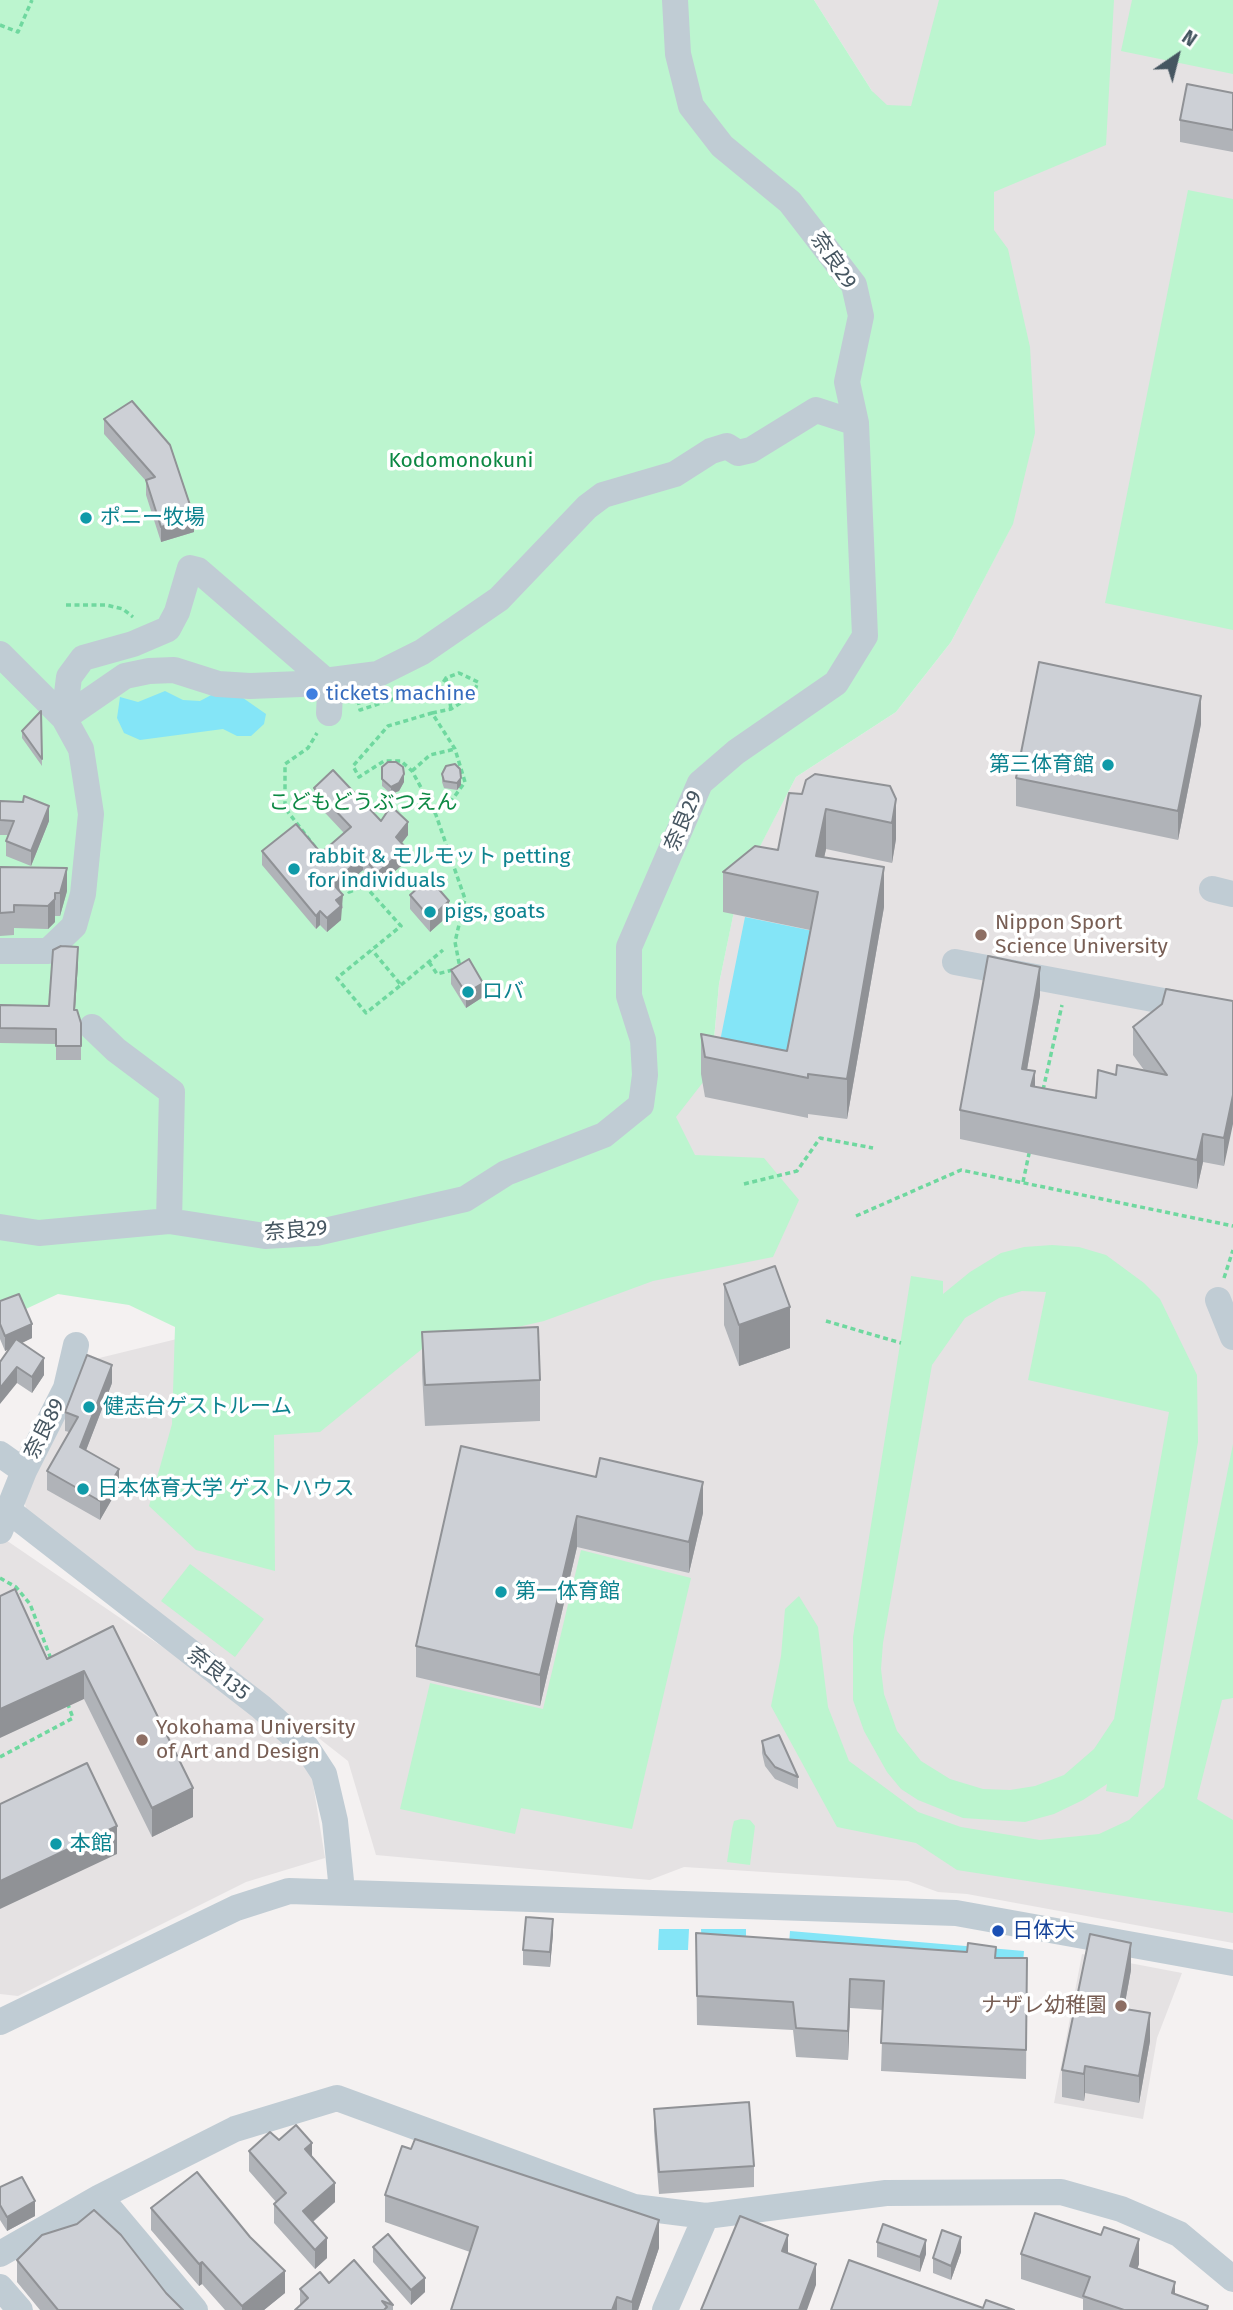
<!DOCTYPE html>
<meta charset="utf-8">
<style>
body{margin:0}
#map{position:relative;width:1233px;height:2310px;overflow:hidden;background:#f4f1f1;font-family:"Fira Sans",sans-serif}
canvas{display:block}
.north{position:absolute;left:1142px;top:21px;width:70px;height:70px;-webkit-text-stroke:5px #fff;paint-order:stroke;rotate:35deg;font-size:19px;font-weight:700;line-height:28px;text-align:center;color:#465661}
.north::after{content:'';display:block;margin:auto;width:24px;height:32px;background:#465661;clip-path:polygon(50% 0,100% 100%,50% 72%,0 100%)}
</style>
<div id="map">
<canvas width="1233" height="2310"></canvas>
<div class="north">N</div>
</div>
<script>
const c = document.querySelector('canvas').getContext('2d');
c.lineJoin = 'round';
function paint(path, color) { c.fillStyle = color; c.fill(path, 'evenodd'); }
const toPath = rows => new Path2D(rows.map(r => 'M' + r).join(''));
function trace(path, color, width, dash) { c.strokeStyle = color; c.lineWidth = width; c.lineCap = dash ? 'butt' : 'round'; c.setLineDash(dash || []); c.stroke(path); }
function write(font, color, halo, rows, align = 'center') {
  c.font = font + ' "Fira Sans","Noto Sans JP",sans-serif'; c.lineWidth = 7; c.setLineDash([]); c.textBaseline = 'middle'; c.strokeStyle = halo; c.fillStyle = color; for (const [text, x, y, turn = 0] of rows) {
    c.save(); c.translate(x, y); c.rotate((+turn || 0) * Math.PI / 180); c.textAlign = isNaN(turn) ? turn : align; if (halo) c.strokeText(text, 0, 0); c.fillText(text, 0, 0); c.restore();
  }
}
paint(toPath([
 [814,0,1233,0,1233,1943,967,1894,938,1892,908,1881,684,1867,650,1880,376,1855,348,1761,26,1509,23,1493,87,1361,336,1300,711,1072,719,984,739,886,796,777,896,712,951,642,1010,529,872,91],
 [0,1536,255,1710,311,1771,325,1858,246,1882,18,1996,0,1994],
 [1082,1954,1182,1973,1157,2038,1143,2119,1054,2103]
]), '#e5e2e3');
paint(toPath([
 [0,0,814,0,872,91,887,105,911,106,939,0,1114,0,1106,145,994,192,994,230,1008,249,1030,347,1035,433,1013,524,951,642,896,712,796,777,739,887,719,984,711,1072,676,1117,695,1155,764,1158,799,1200,773,1257,653,1281,544,1321,422,1349,320,1432,274,1435,275,1571,196,1550,149,1506,172,1424,175,1327,129,1305,58,1294,0,1321],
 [1132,0,1233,0,1233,74,1121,51],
 [1188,190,1233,199,1233,630,1105,603],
 [1052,1245,1079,1247,1106,1255,1144,1283,1160,1299,1197,1375,1198,1442,1138,1797,1106,1791,1107,1784,1083,1800,1054,1814,1025,1822,963,1818,918,1800,901,1789,887,1772,864,1731,853,1700,853,1637,911,1276,943,1281,943,1294,970,1272,1001,1253,1024,1247],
 [1022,1291,1046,1292,1028,1380,1169,1412,1114,1719,1094,1749,1064,1775,1035,1786,1010,1790,983,1789,950,1779,921,1761,897,1731,884,1694,881,1669,883,1643,932,1365,965,1318,999,1298],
 [1233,1444,1233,1698,1222,1700,1197,1799,1233,1820,1233,1913,957,1870,916,1843,837,1827,771,1706,781,1656,785,1609,799,1596,818,1627,828,1707,849,1761,918,1812,961,1827,1040,1840,1099,1834,1129,1820,1164,1787],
 [581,1550,691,1578,632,1829,521,1808,515,1834,400,1809,430,1683,543,1709],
 [190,1564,264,1619,235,1657,161,1601],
 [741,1819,750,1820,755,1826,750,1865,727,1862,732,1829,734,1821]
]), '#bcf5cf');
paint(toPath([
 [165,691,183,700,200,701,215,693,233,691,266,714,264,724,251,736,237,736,223,729,140,740,124,733,117,718,120,697,138,702],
 [745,917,818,932,787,1091,713,1076],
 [659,1929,689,1929,688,1950,658,1950],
 [701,1929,746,1929,746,1951,702,1951],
 [790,1931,1024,1951,1022,1976,788,1957]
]), '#84e5f7');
trace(toPath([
 [0,25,18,32,32,0],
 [66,605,106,605,123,609,133,617],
 [358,700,360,710,406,695,436,693,446,678],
 [432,713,451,709,473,695,478,682,459,673,446,678,451,709],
 [412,771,430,755,455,749],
 [315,847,285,808,285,764,308,748,317,733],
 [344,884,349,892,365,886,401,926,337,978,366,1013,401,985,372,950],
 [429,962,437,974,460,968,455,942,465,899,436,815,412,771,401,761,384,761,359,777,353,766,388,726,432,713,455,749,465,782,449,804,433,807],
 [401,985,443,950],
 [1043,1090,1062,1005],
 [1023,1182,1030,1149],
 [744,1184,797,1171,820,1138,873,1148],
 [856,1216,961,1170,1233,1226],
 [1224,1278,1233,1250],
 [826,1321,901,1343],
 [0,1578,16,1587,30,1604,51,1659],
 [0,1757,73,1718,67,1702]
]), '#6fd89f', 3.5, [5, 3.5]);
trace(toPath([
 [0,654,64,718,81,749,91,814,83,894,74,926,48,951,0,951],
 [64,718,125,676,149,671,174,670,218,684,250,686,301,684,378,674,422,652,499,599,587,507,603,495,675,474,711,451,727,446,738,453,751,450,816,410,856,423],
 [64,718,69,677,83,658,133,644,168,629,177,612,190,568,198,570,325,680,330,694,329,713],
 [1212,889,1233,894],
 [955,962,1233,1014],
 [92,1027,116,1050,172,1092,169,1221],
 [0,1227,39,1233,169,1221,265,1236,316,1233,465,1199,506,1173,604,1135,641,1105,645,1075,643,1040,629,996,629,947,700,783,736,752,836,683,865,636,856,423,847,382,861,316,854,285,790,202,722,146,691,106,678,54,675,0],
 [1218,1300,1233,1337],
 [0,1454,24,1471],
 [9,1511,261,1707,307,1748,324,1774,335,1821,342,1891],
 [0,1531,24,1471,66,1388,76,1345],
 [0,2022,236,1908,289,1891,956,1913,1233,1963],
 [100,2197,195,2310],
 [0,2254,100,2197,235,2129,337,2098,634,2207,706,2216,886,2193,1061,2192,1121,2209,1179,2234,1233,2279],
 [0,2287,20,2310],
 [665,2310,706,2216]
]), '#c0ccd4', 26);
paint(toPath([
 [1233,93,1233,152,1180,142,1180,120],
 [132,401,194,532,161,542,146,495,146,481,104,434,104,419],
 [41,711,42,766,22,738,22,731],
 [1201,724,1178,840,1016,806,1016,778],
 [382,767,404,782,399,791,391,794,382,786],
 [442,774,461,785,457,790,444,788,442,782],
 [890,786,896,839,892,863,826,849,824,857,884,907,847,1119,808,1114,808,1118,705,1097,701,1074,701,1034,787,1051,810,930,723,912,723,872,778,850,802,794],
 [314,788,408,835,402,843,406,862,377,886,363,870,339,891,343,908,341,909,341,920,327,932,320,925,316,929,262,865,262,851,321,853,344,833,314,801],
 [0,801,49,821,31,866,6,856,6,841,8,835,0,835],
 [0,867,67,891,60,916,55,916,55,922,48,929,14,928,14,935,0,936],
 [410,895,449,915,430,932,410,909],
 [78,962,75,1010,81,1023,81,1060,56,1060,56,1044,0,1043,0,1005,49,1006],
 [451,970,483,997,466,1008,451,984],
 [1040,995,1027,1070,1035,1087,1096,1098,1116,1075,1144,1070,1133,1055,1133,1027,1230,1001,1224,1166,1203,1162,1197,1189,960,1139,960,1110],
 [724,1284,790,1348,739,1366,724,1325],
 [0,1301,32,1338,22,1343,44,1375,32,1393,17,1383,9,1349,5,1351,0,1339],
 [422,1332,540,1380,540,1421,425,1426,422,1373],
 [112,1383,86,1450,119,1487,100,1520,47,1490,47,1471,69,1432,65,1431,65,1412],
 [461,1446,703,1513,689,1573,577,1547,540,1706,416,1677,416,1646],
 [113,1626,193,1817,152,1837,84,1699,47,1659],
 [762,1741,798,1777,798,1789,775,1779,765,1766,762,1753],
 [696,1933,996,1958,1027,1958,1026,2079,881,2071,883,2010,850,2008,848,2060,796,2057,793,2030,697,2025],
 [553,1934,550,1967,523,1965,523,1950],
 [1131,1970,1124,2009,1150,2041,1139,2103,1085,2093,1084,2101,1062,2097,1062,2070],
 [654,2109,754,2166,754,2187,659,2194,654,2131],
 [279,2140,312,2157,335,2202,313,2222,327,2258,315,2269,274,2223,274,2204,276,2202,249,2171,249,2151],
 [0,2187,35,2216,7,2231,0,2220],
 [385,2195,659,2248,638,2310,451,2310,470,2252,385,2222],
 [151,2208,285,2293,264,2310,225,2310,202,2284,199,2286,151,2230],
 [877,2242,926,2254,920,2272,877,2257],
 [373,2247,425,2292,411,2305,373,2262],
 [961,2252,951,2280,933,2273,933,2258],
 [1021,2254,1139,2264,1137,2269,1175,2295,1208,2310,1083,2310,1083,2299,1021,2279],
 [17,2260,166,2293,183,2310,40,2310,17,2282],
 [329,2283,393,2305,393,2310,295,2310,300,2305,300,2289]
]), '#b0b3b8');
paint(toPath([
 [194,517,194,532,161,542,161,527],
 [1201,696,1201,724,1178,840,1178,811],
 [404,774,404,782,399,791,391,794,391,787],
 [461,778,461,785,457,790,457,783],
 [896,799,896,839,892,863,892,823],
 [49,806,49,821,31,866,31,851],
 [826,809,826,849,817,891,816,856],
 [408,822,408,835,396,850,396,837],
 [406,848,406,862,377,886,377,873],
 [363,857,363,870,332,896,332,883],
 [884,867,884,907,847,1119,847,1079],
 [67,868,67,891,60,916,60,893],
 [343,895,341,920,327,932,327,918,336,900],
 [55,899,55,922,48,929,48,906],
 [449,901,449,915,430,932,430,918],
 [320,911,320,925,316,929,316,916],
 [78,947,78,962,74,1024,74,1010],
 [1040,967,1040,995,1022,1098,1022,1069],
 [483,983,483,997,466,1008,466,993],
 [1035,1071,1035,1100,1031,1086],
 [1233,1095,1233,1124,1224,1166,1224,1138],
 [1203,1134,1203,1162,1197,1189,1197,1160],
 [790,1307,790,1348,739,1366,739,1325],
 [32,1324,32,1338,5,1351,5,1336],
 [44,1358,44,1375,32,1393,32,1377],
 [112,1365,112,1383,80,1466,80,1447],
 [17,1367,17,1383,0,1404,0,1388],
 [119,1469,119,1487,100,1520,100,1501],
 [703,1482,703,1513,689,1573,689,1542],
 [577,1516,577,1547,540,1706,540,1675],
 [84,1671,84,1699,0,1738,0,1709],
 [193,1788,193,1817,152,1837,152,1808],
 [117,1826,117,1854,0,1909,0,1881],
 [553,1919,553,1934,550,1967,550,1952],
 [1131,1943,1131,1970,1119,2035,1119,2008],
 [850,1979,850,2008,848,2060,848,2031],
 [1150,2013,1150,2041,1139,2103,1139,2076],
 [1085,2066,1085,2093,1084,2101,1084,2074],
 [312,2143,312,2163,305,2149],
 [335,2183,335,2202,303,2230,303,2211],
 [35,2201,35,2216,7,2231,7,2217],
 [659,2220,659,2248,638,2310,632,2310,632,2302],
 [788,2235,788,2256,782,2251],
 [961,2237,961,2252,951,2280,951,2266],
 [327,2238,327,2258,315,2269,315,2250],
 [1139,2239,1139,2264,1130,2291,1130,2266],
 [926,2240,926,2254,920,2272,920,2257],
 [202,2262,202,2284,199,2286,199,2264],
 [816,2264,816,2285,807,2310,799,2310],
 [285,2271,285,2293,264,2310,242,2310,242,2306],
 [425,2278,425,2292,411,2305,411,2290],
 [1175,2282,1175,2307,1172,2293],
 [617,2297,617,2310,612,2310]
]), '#909296');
const building = toPath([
 [1187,84,1233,93,1233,130,1180,120,1187,84],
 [132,401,170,445,194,517,161,527,146,480,155,477,104,419,132,401],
 [1039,662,1201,696,1178,811,1016,778,1039,662],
 [41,711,42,759,22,731,41,711],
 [388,762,396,762,403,767,404,774,399,783,391,787,382,779,382,767,388,762],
 [455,764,460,769,461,778,457,783,444,781,442,774,446,766,455,764],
 [333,770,381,821,391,806,408,822,396,837,406,848,377,873,363,857,332,883,343,895,336,900,341,906,327,918,320,911,316,916,262,851,296,824,321,853,351,827,314,788,333,770],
 [815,774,890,786,896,799,892,823,826,809,816,856,884,867,847,1079,808,1074,808,1078,705,1057,701,1034,787,1051,818,892,723,872,755,846,778,850,789,793,802,794,806,780,815,774],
 [24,796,49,806,31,851,6,841,14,821,0,820,0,801,23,802,24,796],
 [0,867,67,868,60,893,55,893,55,899,48,906,14,905,14,912,0,913,0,867],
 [429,878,449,901,430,918,410,895,429,878],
 [61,946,78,947,74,1010,77,1010,81,1023,81,1046,56,1046,56,1029,0,1028,0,1005,49,1006,53,950,61,946],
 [988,956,1040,967,1022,1069,1035,1071,1031,1086,1096,1098,1098,1070,1116,1075,1117,1065,1167,1075,1133,1027,1162,1004,1166,989,1233,1001,1233,1095,1224,1138,1203,1134,1197,1160,960,1110,988,956],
 [469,959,483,983,466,993,451,970,469,959],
 [775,1266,790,1307,739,1325,724,1284,775,1266],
 [19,1294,32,1324,5,1336,0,1324,0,1301,19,1294],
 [538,1327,540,1380,425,1385,422,1332,538,1327],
 [16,1339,44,1358,32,1377,17,1367,0,1388,0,1362,16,1339],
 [87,1355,112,1365,80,1447,119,1469,100,1501,47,1471,78,1417,65,1412,87,1355],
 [461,1446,596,1477,600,1458,703,1482,689,1542,577,1516,540,1675,416,1646,461,1446],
 [15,1589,47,1659,113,1626,193,1788,152,1808,84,1671,0,1709,0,1596,15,1589],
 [779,1735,798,1777,775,1767,765,1754,762,1741,779,1735],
 [87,1763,117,1826,0,1881,0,1804,87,1763],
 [526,1917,553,1919,550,1952,523,1950,526,1917],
 [696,1933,967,1952,968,1943,996,1947,995,1958,1027,1958,1026,2050,881,2043,884,1981,850,1979,848,2031,796,2028,793,2002,697,1996,696,1933],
 [1090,1934,1131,1943,1119,2008,1150,2013,1139,2076,1085,2066,1084,2074,1062,2070,1090,1934],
 [749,2102,754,2166,659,2172,654,2109,749,2102],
 [296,2125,312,2143,305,2149,335,2183,303,2211,327,2238,315,2250,274,2204,286,2193,249,2151,270,2132,279,2140,296,2125],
 [415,2139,659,2220,632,2302,617,2297,612,2310,451,2310,478,2227,385,2195,402,2146,411,2149,415,2139],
 [197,2172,250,2237,285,2271,242,2306,202,2262,199,2264,151,2208,197,2172],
 [22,2177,35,2201,7,2217,0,2205,0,2187,22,2177],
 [94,2210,121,2235,166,2293,183,2310,58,2310,17,2260,42,2235,77,2224,94,2210],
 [1035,2213,1101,2235,1104,2227,1139,2239,1130,2266,1175,2282,1172,2293,1208,2306,1207,2310,1124,2310,1083,2296,1090,2277,1021,2254,1035,2213],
 [740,2216,788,2235,782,2251,816,2264,799,2310,701,2310,740,2216],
 [883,2224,926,2240,920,2257,877,2242,883,2224],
 [942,2230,961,2237,951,2266,933,2258,942,2230],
 [388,2234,425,2278,411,2290,373,2247,388,2234],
 [354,2260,393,2305,382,2301,387,2307,384,2310,295,2310,308,2298,300,2289,320,2272,329,2283,354,2260],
 [849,2260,983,2308,986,2300,1014,2310,831,2310,849,2260]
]);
paint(building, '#cdd0d6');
trace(building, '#909296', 2);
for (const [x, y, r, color] of [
 [86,518,7,"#0f9aa8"],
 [312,694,7,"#3f7fe0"],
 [1108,765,7,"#0f9aa8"],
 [294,869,7,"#0f9aa8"],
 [430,912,7,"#0f9aa8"],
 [981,935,7,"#8d6e63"],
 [468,992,7,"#0f9aa8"],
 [89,1407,7,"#0f9aa8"],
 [83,1489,7,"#0f9aa8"],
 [501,1592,7,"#0f9aa8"],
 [142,1740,7,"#8d6e63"],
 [56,1844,7,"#0f9aa8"],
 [998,1931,7,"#1a4fb4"],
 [1121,2006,7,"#8d6e63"]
]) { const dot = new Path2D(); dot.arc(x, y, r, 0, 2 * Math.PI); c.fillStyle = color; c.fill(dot); trace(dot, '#fff', 2.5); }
write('21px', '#465661', '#fff', [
 ["奈良29",833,261,56],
 ["奈良29",684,821,-66],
 ["奈良29",296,1231,-5],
 ["奈良89",45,1429,-63],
 ["奈良135",218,1674,38]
]);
write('21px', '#0c8843', '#fff', [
 ["Kodomonokuni",461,461],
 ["こどもどうぶつえん",363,803]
]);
write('21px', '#0d838f', '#fff', [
 ["ポニー牧場",100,518],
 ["第三体育館",1094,765,"right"],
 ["rabbit & モルモット petting",308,857],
 ["for individuals",308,881],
 ["pigs, goats",444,912],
 ["ロバ",482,992],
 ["健志台ゲストルーム",103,1407],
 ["日本体育大学 ゲストハウス",97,1489],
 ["第一体育館",515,1592],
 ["本館",70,1844]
], 'left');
write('21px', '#366cbe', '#fff', [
 ["tickets machine",326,694]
], 'left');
write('21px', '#785e54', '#fff', [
 ["Nippon Sport",995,923],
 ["Science University",995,947],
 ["Yokohama University",156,1728],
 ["of Art and Design",156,1752],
 ["ナザレ幼稚園",1107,2006,"right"]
], 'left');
write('21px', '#164399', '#fff', [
 ["日体大",1012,1931]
], 'left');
</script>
